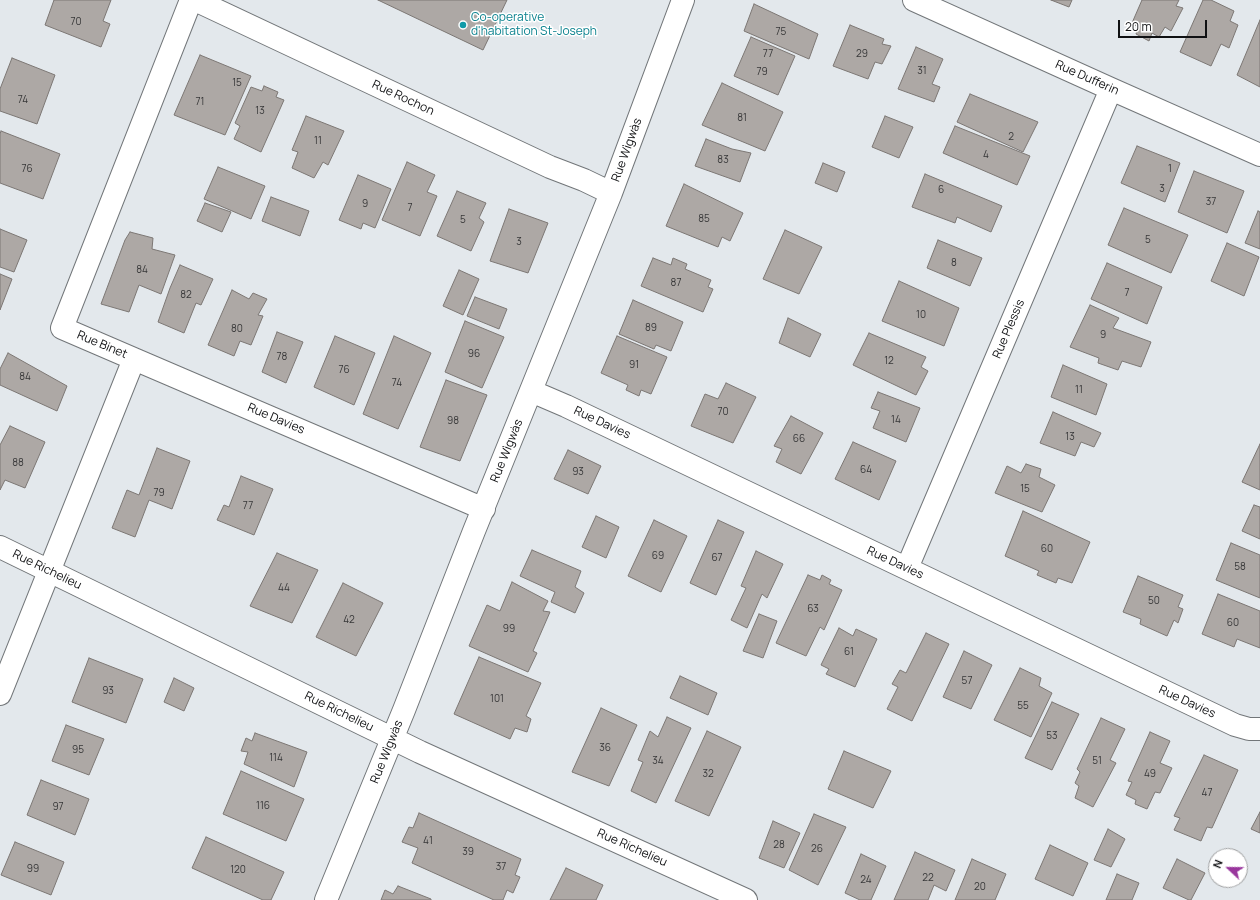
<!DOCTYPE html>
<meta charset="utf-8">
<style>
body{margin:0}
#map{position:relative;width:1260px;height:900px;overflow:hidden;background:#e3e8ec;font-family:Manrope,sans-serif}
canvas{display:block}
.north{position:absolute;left:1208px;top:848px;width:40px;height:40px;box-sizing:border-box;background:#fff;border:1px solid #9fa0a1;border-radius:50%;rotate:292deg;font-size:11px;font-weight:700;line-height:16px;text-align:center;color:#101113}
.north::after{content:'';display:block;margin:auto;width:14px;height:18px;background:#99369d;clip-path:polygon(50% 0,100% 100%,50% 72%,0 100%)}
.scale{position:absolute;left:1118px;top:20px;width:89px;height:18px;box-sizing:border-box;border:2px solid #101113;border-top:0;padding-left:5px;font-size:12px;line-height:14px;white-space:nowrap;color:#101113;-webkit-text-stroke:3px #fff;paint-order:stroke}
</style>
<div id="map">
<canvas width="1260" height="900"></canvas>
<div class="north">N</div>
<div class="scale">20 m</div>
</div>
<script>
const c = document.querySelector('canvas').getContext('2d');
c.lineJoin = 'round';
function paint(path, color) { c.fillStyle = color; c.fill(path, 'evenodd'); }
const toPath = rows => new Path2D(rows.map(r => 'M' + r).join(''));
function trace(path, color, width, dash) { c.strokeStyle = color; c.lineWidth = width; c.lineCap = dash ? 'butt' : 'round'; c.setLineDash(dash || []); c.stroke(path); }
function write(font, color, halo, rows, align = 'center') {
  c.font = font + ' Manrope,sans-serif'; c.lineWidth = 3; c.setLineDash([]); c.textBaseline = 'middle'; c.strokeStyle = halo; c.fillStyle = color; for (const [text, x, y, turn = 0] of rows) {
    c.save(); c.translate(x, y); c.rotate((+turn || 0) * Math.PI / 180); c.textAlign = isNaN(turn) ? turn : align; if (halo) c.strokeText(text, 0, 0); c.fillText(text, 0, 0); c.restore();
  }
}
const building = toPath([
 [54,0,111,0,103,21,110,24,101,47,45,25,54,0],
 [378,0,507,0,483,50,378,0],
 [1051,0,1072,0,1069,7,1051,0],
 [1142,0,1179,0,1176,6,1183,8,1171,31,1165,27,1159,37,1152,33,1149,41,1136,34,1138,27,1132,23,1142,0],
 [1203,0,1211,0,1234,11,1230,21,1238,25,1229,48,1221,44,1211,66,1180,52,1203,0],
 [754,4,818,34,809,59,744,31,754,4],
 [1260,20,1260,87,1237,75,1260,20],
 [850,25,884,39,882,44,891,46,882,64,875,62,868,79,833,66,850,25],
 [751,37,795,56,778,95,734,76,751,37],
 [916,47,943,59,932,84,940,87,934,102,898,89,916,47],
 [200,55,251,76,225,135,174,115,200,55],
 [12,58,55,75,37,124,0,111,0,89,12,58],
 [722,83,783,112,765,151,702,125,722,83],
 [264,86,278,92,276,97,284,100,261,152,234,139,240,126,235,123,251,87,262,91,264,86],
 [970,94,1038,122,1023,152,957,122,970,94],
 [306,116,344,131,328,165,323,162,314,178,292,168,298,152,292,150,306,116],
 [885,116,913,127,899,158,872,147,885,116],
 [955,126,1030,156,1017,185,943,153,955,126],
 [1,131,60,154,43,199,0,183,0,134,1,131],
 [706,139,732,149,751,153,740,182,695,166,706,139],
 [1137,146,1180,163,1165,202,1121,183,1137,146],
 [407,162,435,175,427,192,437,196,420,236,382,220,407,162],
 [823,163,845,172,837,192,815,183,823,163],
 [218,167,265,186,251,219,204,199,218,167],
 [1194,171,1244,191,1227,233,1178,212,1194,171],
 [925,174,1002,206,991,232,957,217,955,223,912,207,925,174],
 [358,175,391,189,375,228,363,223,361,229,339,220,358,175],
 [684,184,743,213,730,241,722,237,718,247,666,226,684,184],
 [457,191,486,203,479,218,484,222,471,251,437,236,457,191],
 [271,197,309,211,300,236,262,221,271,197],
 [205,203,231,212,222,232,197,221,205,203],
 [1124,208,1188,235,1171,273,1108,245,1124,208],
 [509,209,548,223,528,273,490,261,509,209],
 [1258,211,1260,212,1260,249,1245,243,1258,211],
 [0,229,27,240,14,272,0,267,0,229],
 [785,230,822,247,799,294,763,279,785,230],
 [130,232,153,238,152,249,175,255,161,294,139,285,129,312,101,304,125,240,130,232],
 [938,240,982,258,970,286,927,268,938,240],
 [1227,243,1259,257,1244,296,1211,281,1227,243],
 [653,258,671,265,673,258,687,264,685,269,711,280,708,287,713,289,703,312,641,286,653,258],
 [1107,263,1162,287,1147,324,1091,299,1107,263],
 [180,265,213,279,201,305,196,303,184,333,158,322,170,288,180,265],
 [459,270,479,279,463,315,443,306,459,270],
 [0,274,12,279,0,310,0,274],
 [899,281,959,308,944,346,882,321,899,281],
 [232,290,249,299,253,293,267,299,258,315,263,316,251,345,240,341,234,356,208,345,232,290],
 [475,297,507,309,499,329,467,316,475,297],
 [633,300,683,322,671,351,656,345,654,349,619,334,633,300],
 [1090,305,1119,318,1113,328,1151,342,1141,367,1122,361,1118,370,1098,363,1099,358,1070,347,1090,305],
 [788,318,821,334,810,357,779,343,788,318],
 [465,321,504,337,482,388,445,372,465,321],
 [277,332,303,342,286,383,262,372,277,332],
 [869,333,926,357,921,367,928,371,916,395,853,365,869,333],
 [335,336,375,353,354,405,314,387,335,336],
 [394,336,431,353,398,429,363,414,394,336],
 [617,336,667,357,651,394,641,390,639,396,626,390,628,385,601,373,617,336],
 [8,353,67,386,57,411,0,385,0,369,8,353],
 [1063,365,1107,384,1096,415,1051,397,1063,365],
 [446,380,487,395,460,461,420,447,446,380],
 [726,383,756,397,733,443,691,426,705,394,718,399,726,383],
 [878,392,920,408,906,442,873,428,880,411,871,408,878,392],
 [1053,412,1101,433,1094,447,1081,442,1075,456,1040,443,1053,412],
 [791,416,823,433,801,474,776,462,782,449,774,446,791,416],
 [10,426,45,442,25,488,5,480,0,490,0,445,10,426],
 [853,442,896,461,879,500,835,479,853,442],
 [1260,444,1260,490,1242,482,1260,444],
 [157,448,190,461,172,509,149,500,135,537,112,528,127,490,139,495,157,448],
 [568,450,601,466,588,494,554,479,568,450],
 [1026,464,1041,469,1039,477,1055,485,1042,512,995,493,1007,466,1021,473,1026,464],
 [241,476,273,489,254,535,217,520,224,505,229,507,241,476],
 [1254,505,1260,507,1260,539,1242,531,1254,505],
 [1023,511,1090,542,1072,583,1058,578,1056,583,1037,575,1039,571,1005,556,1023,511],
 [596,516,619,527,606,558,582,547,596,516],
 [654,520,687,536,661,592,628,576,654,520],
 [718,520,744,532,716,595,690,583,718,520],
 [1231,543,1260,555,1260,598,1216,580,1231,543],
 [532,550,581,571,575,587,584,593,575,613,551,602,555,592,520,576,532,550],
 [756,551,783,564,767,598,762,594,747,628,731,620,746,588,741,586,756,551],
 [277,553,318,570,292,623,250,606,277,553],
 [808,575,820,580,822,575,831,580,829,584,842,590,824,630,820,627,806,656,776,643,808,575],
 [1138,576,1183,595,1178,607,1183,609,1178,623,1174,620,1167,636,1140,624,1141,619,1123,612,1138,576],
 [512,582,548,601,543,611,550,612,533,651,537,653,528,672,469,646,487,605,500,611,512,582],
 [343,583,383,603,356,656,316,637,343,583],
 [1218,594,1260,611,1260,648,1237,639,1234,647,1202,634,1218,594],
 [759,614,777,621,763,658,743,651,759,614],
 [839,628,853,636,856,629,877,639,855,687,826,674,829,669,821,665,839,628],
 [926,633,949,644,912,721,887,709,898,687,892,684,900,670,906,673,926,633],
 [964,651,992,665,971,709,943,697,964,651],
 [479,657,541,683,526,716,531,719,527,732,515,728,510,739,454,714,479,657],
 [89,658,143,679,126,723,72,702,89,658],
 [1020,668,1041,678,1039,686,1052,693,1031,737,994,720,1020,668],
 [680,676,717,693,708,715,670,698,680,676],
 [174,678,194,688,184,711,164,702,174,678],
 [1052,702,1079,714,1052,770,1025,758,1052,702],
 [601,708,637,725,609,786,572,772,601,708],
 [667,717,691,728,656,803,631,791,643,762,638,760,650,731,658,737,667,717],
 [1101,718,1125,729,1110,760,1116,763,1093,807,1075,798,1079,786,1075,783,1080,772,1077,769,1101,718],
 [66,725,104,739,89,775,52,761,66,725],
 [707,731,741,747,709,816,675,801,707,731],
 [1150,732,1170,741,1160,763,1172,768,1160,793,1155,792,1147,809,1135,804,1136,800,1126,795,1132,782,1128,781,1150,732],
 [255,733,307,752,294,787,244,764,248,752,241,751,246,738,252,741,255,733],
 [844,751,891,771,873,808,828,789,844,751],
 [1204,755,1238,770,1212,828,1207,827,1201,841,1174,830,1180,818,1174,816,1204,755],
 [241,771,304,799,286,841,223,814,241,771],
 [41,780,89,799,75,835,27,815,41,780],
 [1260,812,1260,833,1251,829,1260,812],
 [419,813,521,859,515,875,520,877,513,893,507,890,503,900,494,900,412,863,418,848,402,842,409,827,413,828,419,813],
 [814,814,846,827,818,885,789,870,814,814],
 [773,821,800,833,784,868,759,858,773,821],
 [1108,829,1125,839,1111,867,1094,860,1108,829],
 [206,837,284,872,271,900,263,900,192,868,206,837],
 [15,842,64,862,51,895,1,875,15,842],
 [1050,845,1088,863,1073,896,1035,879,1050,845],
 [915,852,955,870,946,891,934,885,928,900,894,900,915,852],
 [861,854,886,866,871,900,860,900,845,893,861,854],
 [972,859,1006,874,995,900,955,900,972,859],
 [1177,859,1205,873,1191,900,1189,900,1163,888,1177,859],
 [566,868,603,885,596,900,550,900,566,868],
 [1117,874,1139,883,1132,900,1106,900,1117,874],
 [398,886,431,899,431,900,381,900,385,890,393,894,398,886]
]);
paint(building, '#ada8a5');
trace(building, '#7c7774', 1);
const minor = toPath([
 [195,0,550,167,584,180,611,193],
 [914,0,1111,89,1260,155],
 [134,359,484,509],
 [531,391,566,406,1235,725,1249,729,1260,729],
 [0,547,420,752,746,900],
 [907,568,1111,89],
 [0,694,134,359,62,328,191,0],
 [326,900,404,710,474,531,611,193,683,0]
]);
trace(minor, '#727679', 24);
trace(minor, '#fff', 22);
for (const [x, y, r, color] of [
 [463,25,4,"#0f9aa8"]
]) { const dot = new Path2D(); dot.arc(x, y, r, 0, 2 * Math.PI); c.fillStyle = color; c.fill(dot); trace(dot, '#fff', 1.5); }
write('10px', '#373738', null, [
 ["70",76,22],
 ["75",781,32],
 ["77",768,54],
 ["29",862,54],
 ["31",922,71],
 ["79",762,72],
 ["15",237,83],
 ["74",23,100],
 ["71",200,102],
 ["13",260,111],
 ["81",742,118],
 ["2",1011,137],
 ["11",318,141],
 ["4",986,155],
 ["83",723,160],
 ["76",27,169],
 ["1",1170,169],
 ["3",1162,189],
 ["6",941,190],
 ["37",1211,202],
 ["9",365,204],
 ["7",410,208],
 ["85",704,219],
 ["5",463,220],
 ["5",1148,240],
 ["3",519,242],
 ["8",954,263],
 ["84",142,270],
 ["87",676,283],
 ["7",1127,293],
 ["82",186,295],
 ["10",921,315],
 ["89",651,328],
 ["80",237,329],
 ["9",1103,335],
 ["96",474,354],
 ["78",282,357],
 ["12",889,361],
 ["91",634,365],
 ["76",344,370],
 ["84",25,377],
 ["74",397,383],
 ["11",1079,390],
 ["70",723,412],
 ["14",896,420],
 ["98",453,421],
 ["13",1070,437],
 ["66",799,439],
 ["88",18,463],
 ["64",866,470],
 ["93",578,472],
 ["15",1025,489],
 ["79",159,493],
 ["77",248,506],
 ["60",1047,549],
 ["69",658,556],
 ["67",717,558],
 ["58",1240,567],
 ["44",284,588],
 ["50",1154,601],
 ["63",813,609],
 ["42",349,620],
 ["60",1233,623],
 ["99",509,629],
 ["61",849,652],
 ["57",967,681],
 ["93",108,691],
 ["101",497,699],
 ["55",1023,706],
 ["53",1052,736],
 ["36",605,748],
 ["95",78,750],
 ["114",276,758],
 ["34",658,761],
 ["51",1097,761],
 ["32",708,774],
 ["49",1150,774],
 ["47",1207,793],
 ["116",263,806],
 ["97",58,807],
 ["41",428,841],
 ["28",779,845],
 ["26",817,849],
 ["39",468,852],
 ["37",501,867],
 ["99",33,869],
 ["120",238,870],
 ["22",928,878],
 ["24",866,880],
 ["20",980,887]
]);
write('12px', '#0d838f', '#fff', [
 ["Co-operative",471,18],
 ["d'habitation St-Joseph",471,32]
], 'left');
write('12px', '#101113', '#fff', [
 ["Rue Dufferin",1087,78,24],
 ["Rue Rochon",403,98,25],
 ["Rue Wìgwàs",627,150,-70],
 ["Rue Plessis",1009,329,-67],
 ["Rue Binet",102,345,23],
 ["Rue Davies",276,419,23],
 ["Rue Davies",602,423,25],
 ["Rue Wìgwàs",507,451,-68],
 ["Rue Davies",895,563,25],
 ["Rue Richelieu",47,570,26],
 ["Rue Davies",1187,702,25],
 ["Rue Richelieu",339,712,26],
 ["Rue Wìgwàs",387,752,-68],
 ["Rue Richelieu",632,848,24]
]);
</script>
